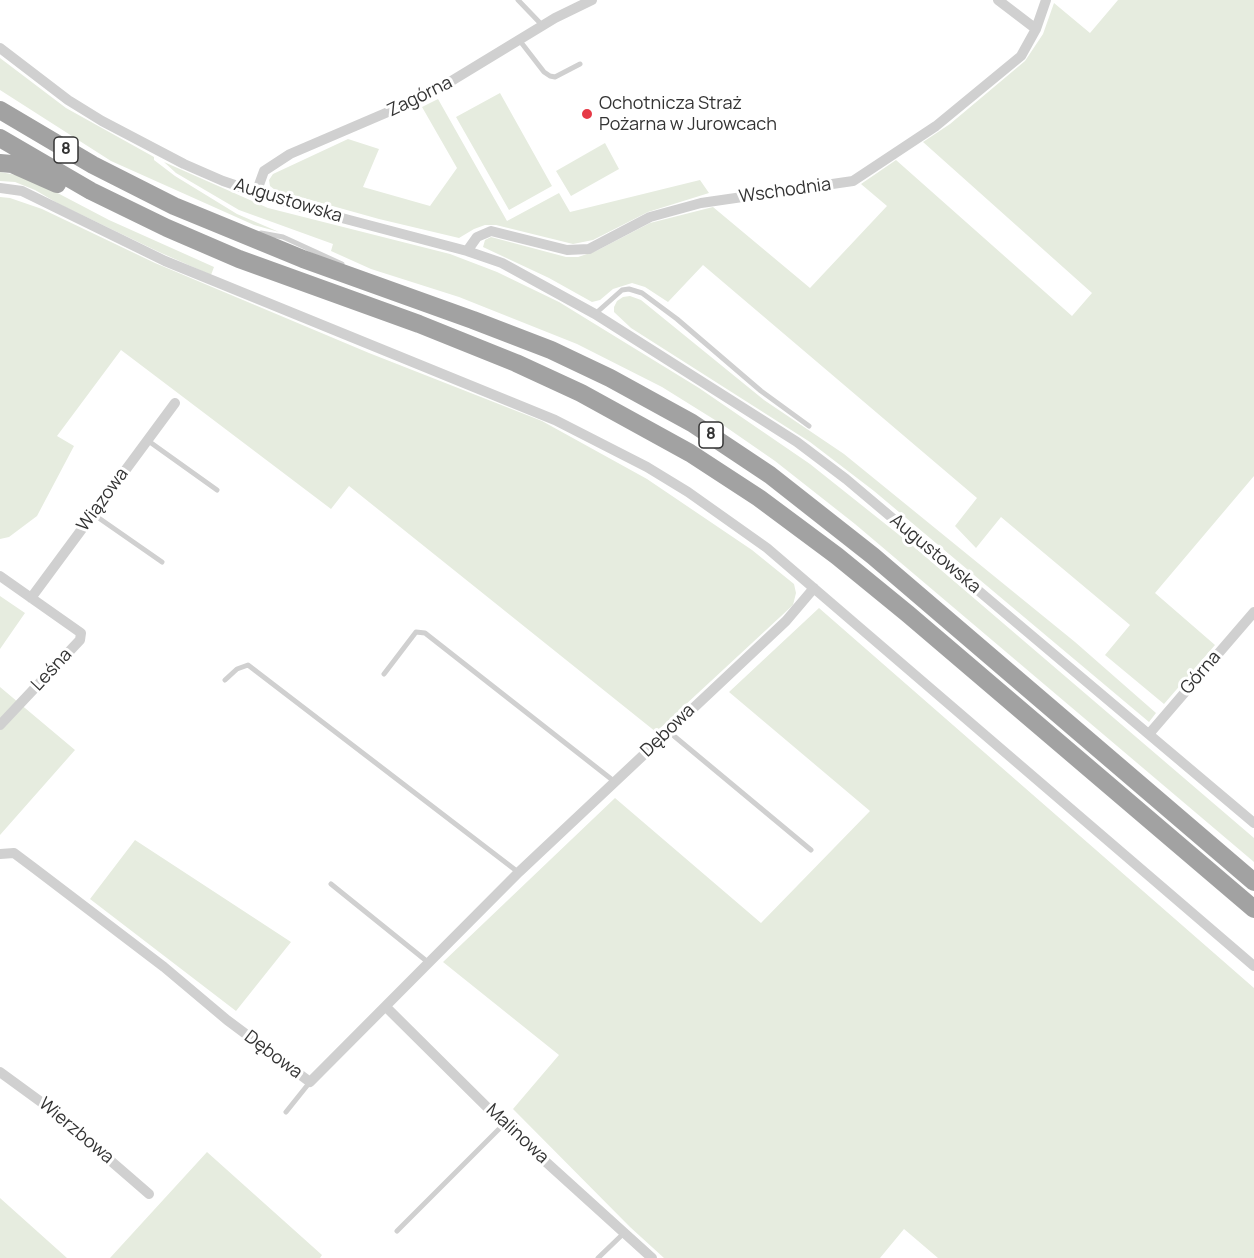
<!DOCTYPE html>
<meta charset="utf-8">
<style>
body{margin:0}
canvas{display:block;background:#fff}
</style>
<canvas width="1254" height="1258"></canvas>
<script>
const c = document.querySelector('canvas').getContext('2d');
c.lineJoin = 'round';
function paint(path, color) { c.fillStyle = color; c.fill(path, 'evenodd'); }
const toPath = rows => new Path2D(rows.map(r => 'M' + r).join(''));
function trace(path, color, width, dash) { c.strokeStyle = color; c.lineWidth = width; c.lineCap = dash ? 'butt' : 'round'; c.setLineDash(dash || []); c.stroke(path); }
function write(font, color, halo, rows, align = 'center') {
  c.font = font + ' Manrope,sans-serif'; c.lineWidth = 6; c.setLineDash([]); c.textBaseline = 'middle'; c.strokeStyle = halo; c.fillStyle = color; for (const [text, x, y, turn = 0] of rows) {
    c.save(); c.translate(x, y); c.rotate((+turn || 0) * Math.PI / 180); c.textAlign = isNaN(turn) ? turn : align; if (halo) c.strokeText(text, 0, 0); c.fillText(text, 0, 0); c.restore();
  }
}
paint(toPath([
 [1118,0,1254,0,1254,476,1155,593,1215,645,1164,704,1105,655,1130,625,1001,517,976,548,955,526,977,498,703,265,668,302,645,287,632,283,613,289,600,300,592,302,549,278,483,247,485,240,491,237,566,257,578,257,596,251,650,223,713,207,810,288,887,206,861,184,896,160,1072,316,1092,293,923,142,950,124,1025,61,1043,34,1054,3,1090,33],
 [0,58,66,108,154,157,154,160,175,176,237,214,279,232,254,225,111,161,0,90],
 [500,93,552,186,509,210,456,117],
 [438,99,507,221,559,193,570,212,700,180,709,193,648,212,593,240,573,244,496,225,485,225,474,229,459,238,379,219,275,190,270,186,269,180,273,174,348,139,379,149,363,187,430,206,457,168,422,107],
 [605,143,619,169,571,196,556,171],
 [164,162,268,208,450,254,497,272,559,302,699,388,810,464,913,546,1254,838,1254,862,855,524,775,461,723,425,662,387,577,344,459,297,371,269,331,251,333,244,239,210,176,173],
 [0,172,27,177,109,220,214,267,211,275,159,252,59,204,35,190,15,182,0,181],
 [0,197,10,198,42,209,155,263,369,353,542,421,647,479,752,550,794,584,796,593,793,605,656,732,349,486,331,509,121,350,57,436,74,446,37,516,9,537,0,539],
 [630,296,641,300,764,400,844,454,1075,642,1156,713,1149,722,874,491,810,442,631,328,614,312,614,307,617,301,623,297],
 [0,596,25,613,0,649],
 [819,608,1254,988,1254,1258,938,1258,904,1229,880,1258,664,1258,630,1227,513,1109,559,1055,443,962,615,798,761,923,870,811,729,692],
 [0,687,75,750,0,835],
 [135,840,291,942,236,1011,90,899],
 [207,1152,322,1255,320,1258,110,1258],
 [0,1198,67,1258,0,1258]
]), '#e6ecdf');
trace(toPath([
 [518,0,542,25],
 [520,41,544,72,550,76,555,77,580,64],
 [261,233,283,237,342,264],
 [595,314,622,290,629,289,642,293,677,319,761,391,809,426],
 [147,440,217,490],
 [93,514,162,562],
 [384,674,416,632,425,633,615,782],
 [225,680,237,669,248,665,518,872],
 [668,731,811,850],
 [331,884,429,963],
 [286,1112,310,1082],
 [397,1231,504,1124],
 [598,1258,624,1233]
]), '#d0d0d0', 5);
trace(toPath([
 [998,0,1036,29],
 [0,48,68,100,102,121,184,164,223,181,300,207,467,251,502,263,595,314,797,442,846,479,1254,823],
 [0,188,22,191,165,261,555,420,647,467,688,492,767,548,1254,966],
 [256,193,264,171,290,154,430,94,555,18,592,0],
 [467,251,477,237,491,231,567,250,589,249,650,217,701,203,853,181,936,126,1021,56,1036,29,1046,0],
 [0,576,81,633,80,640,0,725],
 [31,598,175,403],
 [1149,734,1254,612],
 [0,854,14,853,34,868,164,967,227,1020,310,1082,519,872,786,621,814,588],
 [386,1007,504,1124,652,1258],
 [0,1072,52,1110,149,1194]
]), '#d0d0d0', 10);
trace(toPath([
 [0,110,93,165,174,206,303,259,473,320,551,350,610,378,692,423,770,475,873,556,1254,882],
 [0,138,91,191,167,228,239,259,419,324,516,363,581,393,690,453,759,498,837,556,908,614,1254,909],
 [0,163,12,164,57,184]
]), '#a2a2a2', 18);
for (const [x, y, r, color] of [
 [587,114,6,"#e63946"]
]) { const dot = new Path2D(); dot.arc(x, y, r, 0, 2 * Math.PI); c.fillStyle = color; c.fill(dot); trace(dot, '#fff', 2); }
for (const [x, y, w] of [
 [66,150,24],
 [711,435,24]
]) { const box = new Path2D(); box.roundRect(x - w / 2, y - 13, w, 26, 4.5); c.fillStyle = '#fff'; c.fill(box); trace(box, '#333', 1.5); }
write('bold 16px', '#333', null, [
 ["8",66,150],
 ["8",711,435]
]);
write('18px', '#333', '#fff', [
 ["Zagórna",420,97,-26],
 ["Wschodnia",785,191,-8],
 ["Augustowska",288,201,17],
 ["Wiązowa",103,500,-54],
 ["Augustowska",935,554,40],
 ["Leśna",52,670,-47],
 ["Górna",1201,673,-49],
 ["Dębowa",668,731,-44],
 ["Dębowa",273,1055,37],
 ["Wierzbowa",76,1131,40],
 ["Malinowa",517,1134,43]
]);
write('18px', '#333', '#fff', [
 ["Ochotnicza Straż",599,104],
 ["Pożarna w Jurowcach",599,125]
], 'left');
</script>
